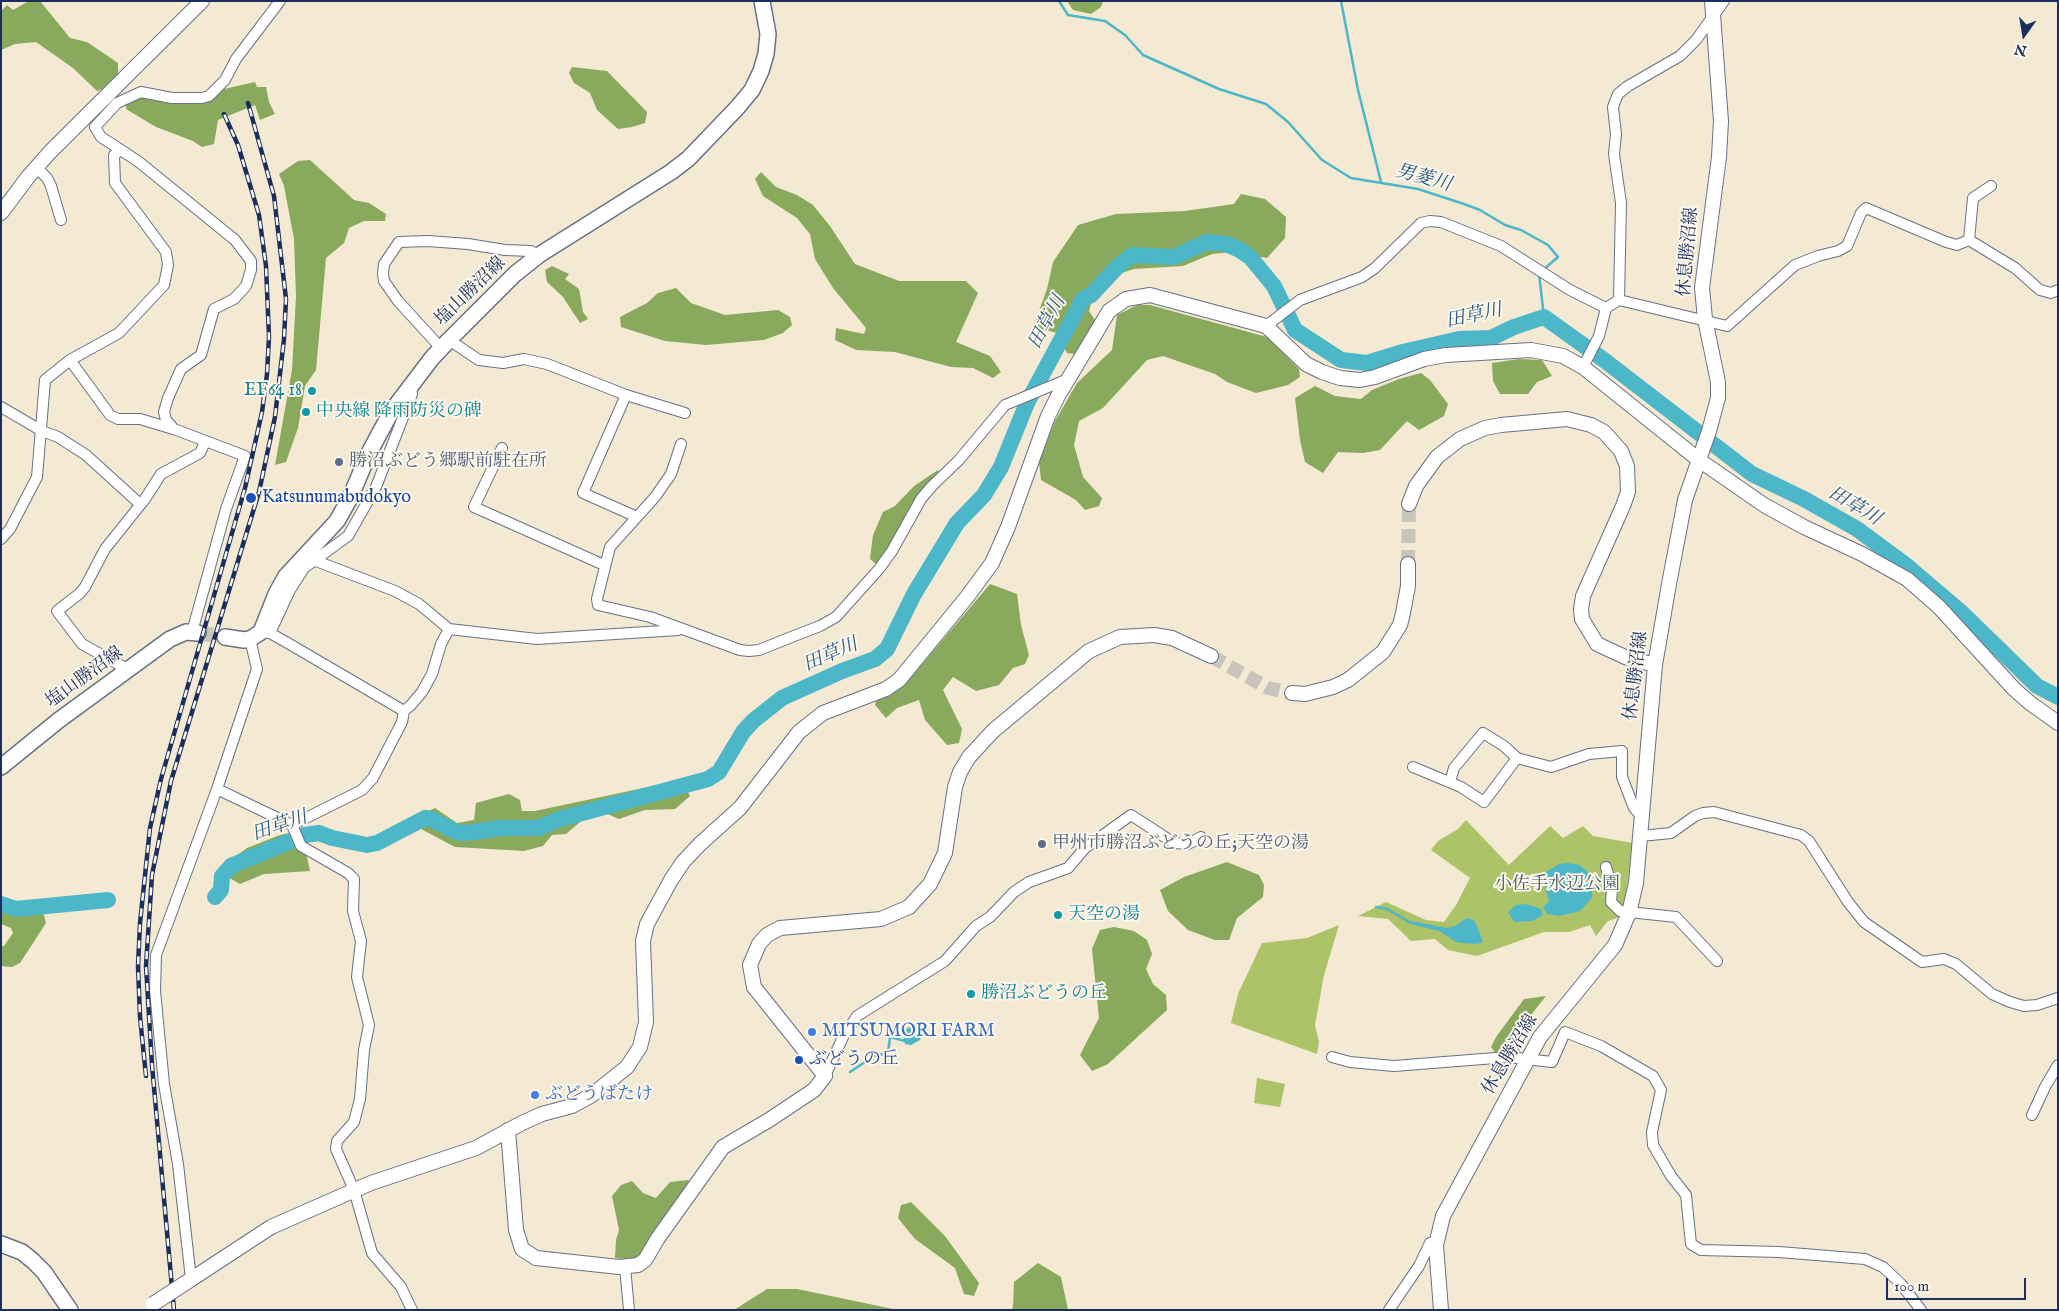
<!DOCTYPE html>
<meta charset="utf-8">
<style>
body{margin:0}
#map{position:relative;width:2059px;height:1311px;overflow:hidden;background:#f4ead3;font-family:"IM FELL English",serif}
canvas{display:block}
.frame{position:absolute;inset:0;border:2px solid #1b2f5e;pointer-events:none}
.north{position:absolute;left:1999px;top:10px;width:50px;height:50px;-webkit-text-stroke:4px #fbf7ec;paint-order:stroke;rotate:193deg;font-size:14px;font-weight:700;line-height:20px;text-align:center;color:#1b2f5e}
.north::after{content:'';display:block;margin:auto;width:18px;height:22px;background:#1b2f5e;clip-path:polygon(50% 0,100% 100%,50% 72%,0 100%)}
.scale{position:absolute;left:1886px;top:1278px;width:140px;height:22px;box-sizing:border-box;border:2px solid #1b2f5e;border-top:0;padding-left:6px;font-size:15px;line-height:18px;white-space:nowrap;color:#1b2f5e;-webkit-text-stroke:4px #fbf7ec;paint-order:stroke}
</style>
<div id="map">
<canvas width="2059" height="1311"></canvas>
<div class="frame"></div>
<div class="north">N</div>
<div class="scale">100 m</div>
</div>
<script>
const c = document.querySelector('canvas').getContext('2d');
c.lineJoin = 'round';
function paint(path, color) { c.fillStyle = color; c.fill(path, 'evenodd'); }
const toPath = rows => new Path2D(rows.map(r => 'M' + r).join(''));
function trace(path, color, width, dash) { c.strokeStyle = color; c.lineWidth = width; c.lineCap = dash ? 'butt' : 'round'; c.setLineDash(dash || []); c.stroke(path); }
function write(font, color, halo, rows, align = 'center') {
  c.font = font + ' "IM FELL English","Noto Serif JP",serif'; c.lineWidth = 4; c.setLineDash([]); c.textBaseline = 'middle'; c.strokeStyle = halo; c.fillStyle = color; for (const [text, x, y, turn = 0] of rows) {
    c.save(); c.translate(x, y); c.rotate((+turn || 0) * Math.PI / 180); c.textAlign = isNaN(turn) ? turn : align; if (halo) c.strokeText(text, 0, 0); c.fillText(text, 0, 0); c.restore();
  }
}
paint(toPath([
 [1466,820,1509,865,1550,826,1563,838,1583,826,1593,836,1633,843,1625,902,1620,917,1608,921,1596,936,1590,925,1569,932,1544,932,1477,956,1448,950,1435,939,1411,941,1388,919,1358,916,1386,902,1426,920,1444,922,1456,905,1470,878,1431,850,1438,841,1458,829],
 [1339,925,1324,975,1315,1025,1319,1042,1317,1054,1231,1023,1238,994,1262,943,1307,938],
 [1257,1078,1285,1084,1280,1107,1254,1103]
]), '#acc368');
paint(toPath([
 [29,1,40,1,70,38,87,42,118,63,118,75,107,88,97,91,73,68,36,42,15,44,1,50,1,11,7,5,13,10],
 [1067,1,1103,1,1101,7,1091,14,1073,10],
 [572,67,607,71,647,112,645,123,632,127,618,129,597,110,590,93,574,83,569,73],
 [255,82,257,87,266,87,269,102,275,114,260,120,255,105,218,120,214,144,202,147,193,141,156,127,126,109,126,99,142,97,175,101,204,103,224,89],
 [310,160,354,200,369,203,386,214,385,221,364,221,349,228,344,243,326,258,316,370,305,386,298,428,286,462,275,465,292,370,296,296,294,239,284,186,279,174,298,161],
 [761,172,776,187,797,195,813,205,830,226,855,264,899,281,966,281,978,293,956,342,990,356,1001,372,993,378,973,368,951,367,895,352,856,350,835,340,836,328,864,334,866,328,833,288,815,259,810,234,797,218,763,196,755,179],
 [1241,194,1265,199,1286,217,1285,238,1267,258,1232,252,1212,254,1183,266,1134,269,1097,281,1089,311,1095,320,1076,354,1067,353,1057,333,1033,327,1047,289,1053,262,1078,225,1116,214,1185,211,1234,204],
 [552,266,569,274,565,279,579,289,583,312,588,319,580,323,563,297,547,282,545,270],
 [676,288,691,303,725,315,778,310,790,317,792,325,783,333,764,340,706,345,665,341,621,327,620,317,647,303,658,293],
 [1137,305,1150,305,1267,337,1299,369,1300,377,1288,385,1256,393,1227,382,1215,374,1163,356,1147,360,1103,408,1079,421,1074,445,1083,477,1102,498,1099,506,1085,510,1076,500,1041,480,1039,462,1055,421,1077,383,1112,350,1117,315],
 [1519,359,1542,360,1552,376,1537,382,1528,394,1500,394,1493,381,1492,363],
 [1421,373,1430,380,1448,404,1444,416,1419,430,1407,421,1380,450,1363,453,1338,452,1323,473,1305,462,1300,440,1295,398,1315,386,1335,396,1361,399,1372,390,1399,379],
 [938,470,939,474,877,565,870,559,873,535,883,512,895,506,914,486],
 [990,584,1017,594,1021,625,1029,655,1025,664,1013,668,999,685,976,691,953,677,943,690,962,729,959,743,947,745,925,720,919,700,897,708,886,718,875,705,877,698,897,690,912,676],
 [681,780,690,796,675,809,645,810,619,819,605,813,587,816,566,834,552,835,543,846,524,851,455,847,421,829,420,815,435,808,457,823,474,820,476,803,509,794,520,800,522,811,535,811],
 [290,833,306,853,310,871,264,874,240,884,231,879,228,875,232,859,247,848,280,835],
 [1227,862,1259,875,1264,885,1263,897,1237,918,1229,940,1215,940,1188,930,1168,911,1160,890,1184,877],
 [1,899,29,911,43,912,46,923,20,963,12,967,1,966,1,946,4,946,13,933,11,928,1,924],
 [1114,927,1134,931,1147,940,1152,954,1146,969,1153,984,1166,995,1167,1010,1108,1064,1092,1071,1080,1055,1099,1018,1092,949,1100,930],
 [1546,996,1531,1015,1518,1041,1520,1054,1496,1054,1491,1047,1496,1037,1524,999],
 [688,1180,691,1185,646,1251,635,1260,615,1258,616,1240,619,1230,612,1196,621,1185,632,1181,643,1193,656,1198,670,1182],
 [911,1202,945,1236,979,1283,974,1296,964,1294,955,1268,915,1239,898,1218,901,1205],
 [1038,1263,1061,1277,1068,1310,1011,1310,1013,1307,1014,1282],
 [767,1289,797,1289,898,1310,734,1310]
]), '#89a95c');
paint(toPath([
 [1568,863,1579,865,1587,871,1592,879,1592,898,1580,911,1559,916,1547,914,1543,907,1549,901,1543,880,1546,872,1559,864],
 [1527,904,1541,909,1543,915,1532,921,1514,922,1508,912,1516,905],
 [1467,918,1475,921,1483,942,1476,944,1463,943,1456,942,1439,931,1411,924,1411,921,1447,928,1455,926],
 [917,1023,924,1028,920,1040,911,1045,905,1044,903,1034,906,1029]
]), '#4bb7c8');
trace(toPath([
 [1059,1,1068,15,1105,21,1125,35,1143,55,1219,89,1266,104,1288,122,1322,160,1351,178,1418,189,1464,204,1480,210,1505,225,1521,230,1548,245,1558,257,1543,270],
 [1341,1,1358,90,1381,182],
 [1539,274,1544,317],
 [1376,907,1387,909,1411,923],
 [850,1072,874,1056,888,1053,890,1037,905,1041]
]), '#4bb7c8', 2.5);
trace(toPath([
 [215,897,221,890,222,876,231,866,305,835,319,833,332,838,367,845,377,843,425,818,431,819,456,832,466,833,501,828,538,828,560,819,708,779,719,772,743,732,753,721,782,698,842,671,875,659,887,649,914,594,957,523,984,495,1001,467,1027,403,1083,299,1091,295,1119,265,1133,255,1174,257,1207,242,1226,244,1238,249,1250,257,1274,286,1295,330,1341,360,1367,363,1403,352,1459,339,1491,338,1514,327,1544,317,1604,360,1752,474,1804,499,1857,529,1907,566,1961,612,2037,686,2058,697],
 [1,904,16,909,108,900]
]), '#4bb7c8', 16);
trace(toPath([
 [1408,564,1409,504],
 [1211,656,1268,688,1292,693]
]), '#c9c5bc', 14, [14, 7]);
trace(toPath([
 [198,633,225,637]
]), '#c9c5bc', 15, [15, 8]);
const street = toPath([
 [121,150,101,137,95,127,117,103,141,92,172,98,202,98,209,96,225,80,236,59,280,1],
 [37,168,47,178,51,186,61,220],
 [1969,240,2015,268,2040,290,2051,293,2058,290],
 [1969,240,1973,198,1991,186],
 [1619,300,1621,203,1614,154,1616,134,1613,107,1618,94,1628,86,1680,56,1696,40,1724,1],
 [1266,326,1300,300,1362,277,1375,268,1417,227,1421,223,1430,221,1441,222,1501,246,1570,290,1606,308],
 [449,340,479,360,503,363,524,359,547,364,626,395,685,413],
 [441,348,398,301,384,281,383,274,384,264,399,242,428,241,468,244,505,250,531,251,539,255],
 [70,360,110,415,118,419,140,419,173,429],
 [1583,367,1599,336,1606,308,1619,300,1727,326,1795,265,1818,256,1838,251,1847,246,1861,213,1866,208,1946,242,1957,245,1969,240],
 [626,395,583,493,637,517],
 [1,407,42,431,58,437,86,455,140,504],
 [681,444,671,474,655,497,610,547,597,599,598,605,650,617,740,650,749,651,759,650,794,636,820,626,836,617,879,569,892,551,921,499,932,486,959,460,1005,405,1068,379],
 [502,448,474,507,604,565],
 [1,539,10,529,37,477,45,380,70,360,119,333,164,285,168,265,166,252,115,183,114,155,121,150,139,162,235,240,251,261,251,270,246,286,234,299,214,309,201,355,181,369,168,398,164,412,166,420,174,429,245,456,226,509,192,632],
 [316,561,395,591,419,604,449,629],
 [261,632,270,633,286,642,404,711,411,705,422,692,432,674,441,644,449,629,537,639,678,630],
 [270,633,290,590,304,568,348,536,376,487,412,394,411,385],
 [129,670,82,644,57,611,79,594,85,587,105,549,145,499,161,474,200,453,205,442],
 [1413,767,1461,787,1484,802,1517,758,1551,767,1589,754,1622,751,1622,777,1634,808,1643,818],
 [1450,782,1454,768,1483,733,1504,746,1517,758],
 [217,789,292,825,301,846,348,873,354,879,353,911,361,941,357,977,369,1025,364,1050,360,1099,354,1122,337,1141,336,1149,354,1190,372,1253,401,1287,412,1310],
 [292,825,362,790,373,778,402,722,404,711],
 [1641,836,1671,833,1695,816,1703,813,1714,812,1801,835,1809,841,1848,902,1864,922,1922,962,1944,959,1956,964,1992,994,2010,1002,2024,1006,2037,1005,2058,998],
 [1606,867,1612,889,1611,902,1620,911,1676,917,1717,961],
 [1332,1057,1350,1062,1394,1066,1508,1057,1552,1062,1565,1032,1601,1046,1653,1076,1661,1090,1652,1132,1653,1145,1671,1176,1686,1195,1691,1244,1701,1250,1779,1252,1865,1259,1883,1267,1901,1284,1921,1310],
 [825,1076,843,1037,857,1016,945,961,976,926,990,917,1014,892,1029,882,1068,868,1085,848,1131,815,1174,843,1188,844,1201,837],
 [2032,1115,2045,1087,2058,1065],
 [625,1267,629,1310],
 [191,1279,178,1164,164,1084,155,991,156,955,217,789,257,669,250,639],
 [1389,1310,1419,1266,1430,1243,1437,1242]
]);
const secondary = toPath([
 [1,213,28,177,50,152,202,1],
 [1409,504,1416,486,1437,457,1460,439,1485,428,1501,425,1567,419,1591,425,1604,432,1621,451,1627,466,1628,492,1623,506,1583,596,1581,610,1582,619,1597,644,1625,657,1655,665],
 [1292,693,1305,694,1333,687,1348,680,1383,652,1400,625,1403,613,1408,586,1408,564],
 [508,1130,516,1230,522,1249,536,1258,619,1267,638,1265,645,1260,658,1238,723,1147,769,1120,814,1090,825,1076,754,987,750,965,759,944,767,935,780,928,881,919,909,907,930,884,945,853,955,787,960,772,969,757,993,731,1089,651,1120,637,1154,635,1172,638,1211,656],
 [187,1282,271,1227,371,1183,476,1148,522,1123,542,1114,572,1106,592,1095,627,1067,640,1047,646,1022,643,941,647,924,671,880,683,862,700,844,740,808,799,732,823,713,886,689,899,680,967,597,992,563,1008,527,1048,416,1058,396,1109,311,1126,299,1150,295,1266,326,1306,364,1322,372,1340,378,1360,380,1375,377,1424,359,1446,355,1531,350,1563,356,1583,367,1699,460,1764,505,1804,527,1862,554,1907,579,1939,607,2014,689,2030,703,2058,723],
 [1441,1310,1436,1245,1443,1216,1540,1037,1615,945,1629,913,1636,883,1655,665,1669,584,1685,500,1709,431,1718,398,1718,382,1705,319,1702,288,1719,157,1721,121,1712,1]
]);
const primary = toPath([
 [225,637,244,640,250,639,261,632,276,594,286,576,337,521,350,498,369,453,391,412,432,358,449,340,515,274,539,255,671,172,688,159,737,108,752,90,761,71,766,54,768,34,762,1],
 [1,767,59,720,170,639,186,632,198,633],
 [1,1244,22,1252,33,1261,44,1272,70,1310]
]);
trace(street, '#677087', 12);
trace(secondary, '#677087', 16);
trace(primary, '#677087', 18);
trace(street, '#fff', 10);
trace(secondary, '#fff', 14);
trace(primary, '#fff', 15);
const rail = toPath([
 [146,1076,140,1017,138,966,140,923,150,828,161,779,245,488,262,412,267,374,269,337,266,266,259,215,238,145,224,114],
 [174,1310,152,1065,146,966,152,875,171,781,259,492,275,417,284,339,286,299,274,196,248,103]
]);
trace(rail, '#1b2f5e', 4.5);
trace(rail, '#fbf7ec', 2.5, [8]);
const secondaryBridge = toPath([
 [153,1304,187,1282]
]);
trace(secondaryBridge, '#677087', 16, []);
trace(secondaryBridge, '#fff', 14);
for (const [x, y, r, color] of [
 [312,391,5,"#0f9aa8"],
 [306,412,5,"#0f9aa8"],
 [339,462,5,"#5c6f8a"],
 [251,498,6,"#1a4fb4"],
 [1042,844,5,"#5c6f8a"],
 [1058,915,5,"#0f9aa8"],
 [971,994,5,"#0f9aa8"],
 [812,1032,5,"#3f7fe0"],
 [799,1060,5,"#1a4fb4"],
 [535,1095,5,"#3f7fe0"]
]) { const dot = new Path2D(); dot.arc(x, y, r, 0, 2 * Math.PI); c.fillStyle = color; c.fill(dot); trace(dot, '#fbf7ec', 2); }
write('18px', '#1b2f5e', '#fbf7ec', [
 ["休息勝沼線",1689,252,-85],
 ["塩山勝沼線",471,292,-44],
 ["休息勝沼線",1637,676,-83],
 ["塩山勝沼線",85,678,-36],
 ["休息勝沼線",1511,1055,-59]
]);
write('18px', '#0d838f', '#fbf7ec', [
 ["EF64 18",302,391,"right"],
 ["中央線 降雨防災の碑",316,412],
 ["天空の湯",1068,915],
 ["勝沼ぶどうの丘",981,994]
], 'left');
write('18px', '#4e5e75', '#fbf7ec', [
 ["勝沼ぶどう郷駅前駐在所",349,462],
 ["甲州市勝沼ぶどうの丘;天空の湯",1052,844]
], 'left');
write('18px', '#164399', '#fbf7ec', [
 ["Katsunumabudokyo",262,498],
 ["ぶどうの丘",809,1060]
], 'left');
write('18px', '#465b61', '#fbf7ec', [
 ["小佐手水辺公園",1557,885]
]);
write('18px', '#366cbe', '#fbf7ec', [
 ["MITSUMORI FARM",822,1032],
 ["ぶどうばたけ",545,1095]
], 'left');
write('italic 19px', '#29587e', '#fbf7ec', [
 ["男菱川",1423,179,15],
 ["田草川",1474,317,-12],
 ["田草川",1048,323,-62],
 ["田草川",1854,507,31],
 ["田草川",831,656,-23],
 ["田草川",280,827,-19]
]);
</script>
